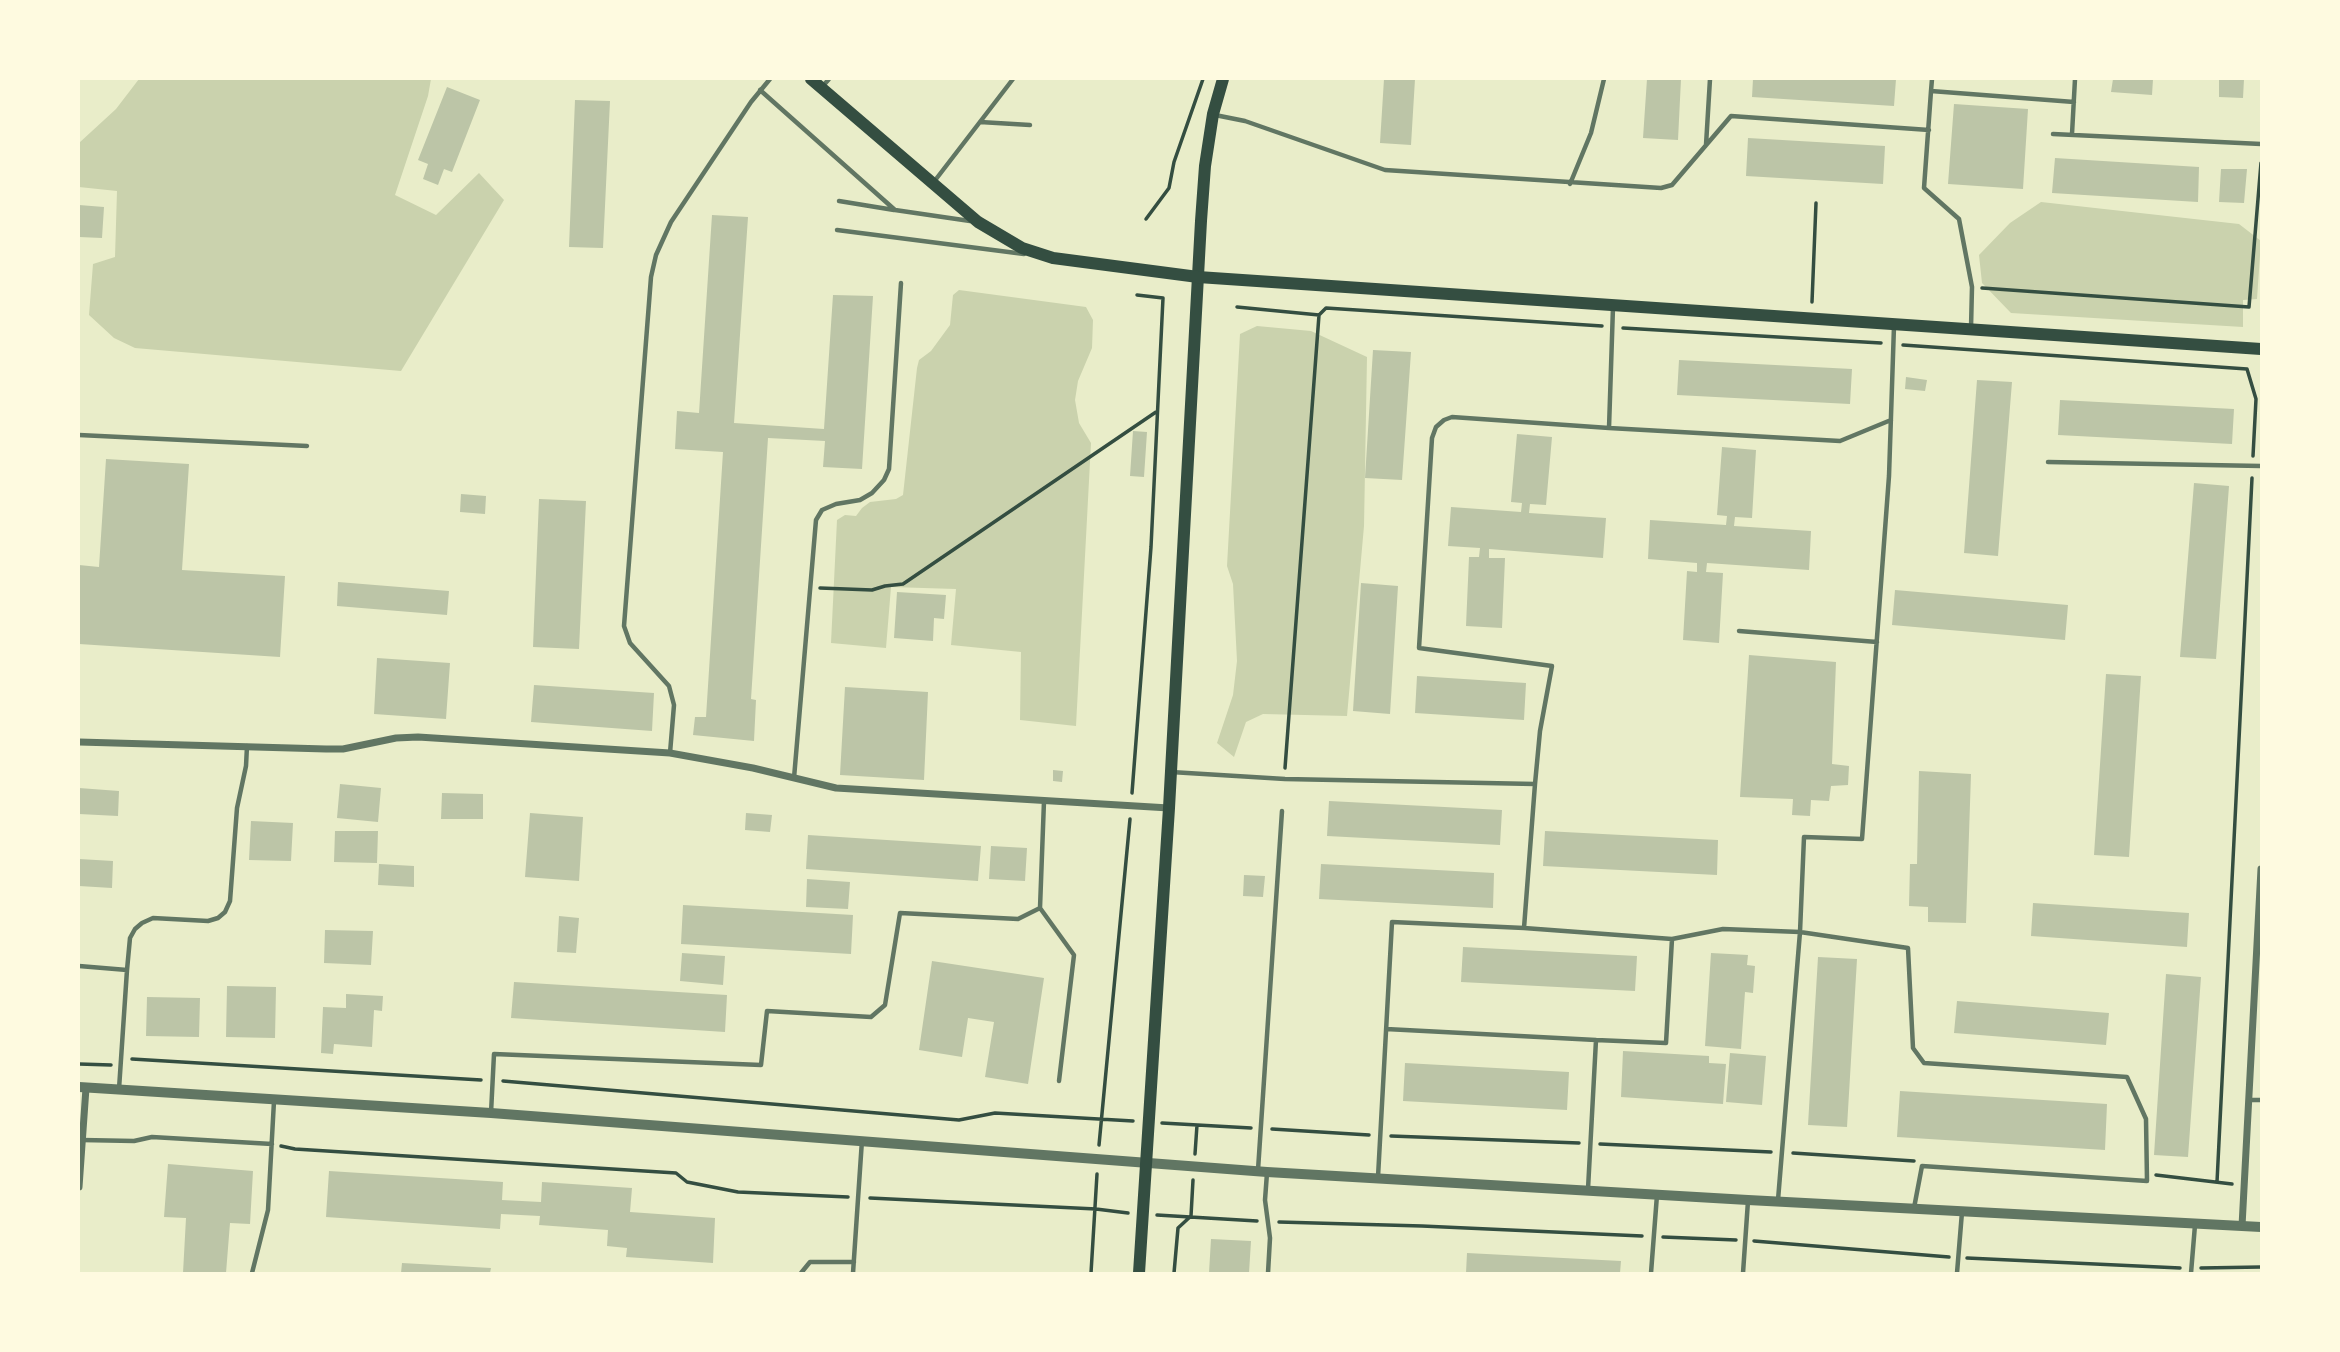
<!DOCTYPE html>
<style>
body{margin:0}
#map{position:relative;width:2340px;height:1352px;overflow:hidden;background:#e9edc9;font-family:Lora,serif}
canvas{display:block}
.frame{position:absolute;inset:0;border:80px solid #fefae0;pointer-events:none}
</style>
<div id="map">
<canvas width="2340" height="1352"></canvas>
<div class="frame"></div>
</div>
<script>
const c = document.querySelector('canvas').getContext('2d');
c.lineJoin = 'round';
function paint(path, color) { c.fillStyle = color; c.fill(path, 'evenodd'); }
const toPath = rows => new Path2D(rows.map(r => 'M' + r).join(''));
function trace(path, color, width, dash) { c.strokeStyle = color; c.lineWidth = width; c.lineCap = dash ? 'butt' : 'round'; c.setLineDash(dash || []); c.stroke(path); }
paint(toPath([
 [139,79,431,79,428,96,395,195,436,215,479,173,504,200,401,371,135,348,114,338,89,315,93,264,115,257,117,191,79,187,79,143,116,109],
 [2041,202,2239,224,2261,241,2257,299,2243,300,2243,327,2011,313,1982,283,1979,255,2010,223],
 [959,290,1086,307,1093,320,1092,348,1078,381,1075,400,1079,423,1091,443,1076,726,1020,720,1021,652,951,645,956,589,891,587,886,648,831,643,837,520,845,515,856,516,862,508,870,502,896,499,903,495,917,368,919,360,931,351,950,325,953,295],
 [1257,326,1311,331,1367,357,1364,526,1347,716,1263,714,1246,722,1234,757,1217,743,1233,695,1237,661,1233,584,1227,566,1240,334]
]), '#cad2ad');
paint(toPath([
 [1384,79,1415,79,1411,145,1380,143],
 [1647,79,1681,79,1678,140,1643,138],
 [1753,79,1896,79,1894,106,1752,97],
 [2113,79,2153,79,2152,95,2111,92],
 [2219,79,2244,79,2243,98,2219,97],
 [447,87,480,100,452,172,444,169,438,185,423,179,428,164,418,160],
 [575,100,610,101,603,248,569,247],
 [1954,104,2028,109,2023,189,1948,184],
 [1748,138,1885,146,1883,184,1746,176],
 [2055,158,2199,167,2198,202,2052,193],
 [2221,169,2247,169,2244,203,2219,202],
 [79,205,104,207,102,238,79,237],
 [712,215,748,217,734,423,824,429,833,295,873,296,862,469,823,467,825,441,768,438,751,699,756,700,754,741,693,735,695,717,706,717,723,452,675,449,677,411,699,413],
 [1373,350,1411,352,1402,480,1365,478],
 [1679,360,1852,369,1850,404,1677,395],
 [1906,377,1927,380,1925,391,1905,389],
 [1977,380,2012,382,1998,556,1964,553],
 [2060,400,2234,409,2232,444,2058,435],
 [1133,431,1147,432,1144,477,1130,476],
 [1517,434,1552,437,1546,505,1530,504,1529,513,1606,518,1603,558,1489,549,1489,558,1505,558,1502,628,1466,626,1469,557,1479,557,1480,548,1448,546,1451,507,1521,512,1522,503,1511,502],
 [1722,447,1756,450,1752,518,1735,517,1734,526,1811,531,1809,570,1707,563,1706,572,1723,573,1719,643,1683,640,1687,571,1697,572,1697,563,1648,559,1650,520,1726,525,1727,516,1717,515],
 [106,459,189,464,182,570,285,576,280,657,79,644,79,565,99,567],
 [2194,483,2229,486,2216,659,2180,657],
 [461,494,486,496,485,514,460,512],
 [539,499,586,501,579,649,533,647],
 [338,582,449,591,447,615,337,606],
 [1361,583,1398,586,1390,714,1353,711],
 [1895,590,2068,605,2065,640,1892,625],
 [897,592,946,595,944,619,934,618,933,641,894,638],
 [1749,655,1836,662,1832,764,1849,766,1848,785,1831,786,1829,801,1811,800,1810,816,1792,815,1793,799,1740,797],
 [377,658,450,663,446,719,374,714],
 [2106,674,2141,676,2129,857,2094,855],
 [1417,676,1526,683,1524,720,1415,713],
 [534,685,654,693,652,731,531,722],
 [845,687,928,692,924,780,840,775],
 [1053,770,1063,771,1062,782,1053,781],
 [1919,771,1971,774,1966,923,1928,922,1928,907,1909,906,1910,864,1917,864],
 [340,784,381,788,378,822,337,818],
 [79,788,119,791,118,816,79,814],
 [442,793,483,794,483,819,441,819],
 [1329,801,1502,810,1500,845,1327,836],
 [530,813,583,817,579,881,525,877],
 [746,813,772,815,770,832,745,830],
 [251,821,293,823,291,861,249,860],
 [335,831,378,831,377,863,334,862],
 [1545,831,1718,840,1717,875,1543,866],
 [808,835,981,846,978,881,806,869],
 [991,846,1027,848,1025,881,989,879],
 [79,859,113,861,112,888,79,886],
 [379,864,414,866,414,887,378,885],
 [1321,864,1494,873,1493,908,1319,899],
 [1244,875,1265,876,1263,897,1243,896],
 [807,879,850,882,848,909,806,907],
 [2033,903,2189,913,2187,947,2031,936],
 [683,905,853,915,851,954,681,944],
 [559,916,579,918,576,953,557,952],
 [325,930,373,931,371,965,324,963],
 [1463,947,1637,956,1635,991,1461,982],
 [682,953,725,956,723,985,680,981],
 [1711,953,1748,955,1747,965,1755,966,1753,993,1745,992,1741,1049,1705,1046],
 [1818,957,1857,959,1847,1127,1808,1125],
 [932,961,1044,978,1028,1084,985,1077,994,1022,968,1018,962,1057,919,1050],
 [2166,974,2201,977,2188,1157,2154,1155],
 [514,982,727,995,725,1032,511,1018],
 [227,986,276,987,275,1038,226,1037],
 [346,994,383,996,382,1011,374,1010,372,1047,334,1044,333,1054,321,1053,323,1007,346,1008],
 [147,997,200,998,199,1037,146,1036],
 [1957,1001,2109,1013,2106,1045,1954,1033],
 [1623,1051,1709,1056,1709,1063,1726,1064,1723,1104,1621,1097],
 [1730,1053,1766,1056,1762,1105,1726,1102],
 [1405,1063,1569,1072,1567,1110,1403,1101],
 [1900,1091,2107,1104,2105,1150,1897,1137],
 [168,1164,253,1171,250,1224,230,1223,226,1273,183,1273,186,1218,164,1217],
 [329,1171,503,1182,502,1200,541,1202,542,1182,632,1188,630,1212,715,1218,713,1263,626,1257,627,1248,607,1246,608,1230,539,1225,540,1216,501,1214,500,1229,326,1217],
 [1211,1239,1251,1241,1249,1273,1209,1273],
 [1467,1253,1621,1261,1620,1273,1466,1273],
 [402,1263,491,1268,490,1273,401,1273]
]), '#bcc5a7');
trace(toPath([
 [1146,219,1169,188,1174,162,1203,79],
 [1982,288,2249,307,2261,163],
 [1812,302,1816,203],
 [1237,307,1319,315],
 [1623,328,1881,343],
 [1903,345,2247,369,2256,399,2253,456],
 [820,588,872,590,885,586,903,584,1156,412],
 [1285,768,1319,315,1326,308,1602,326],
 [1132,793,1151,547,1163,298,1137,295],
 [132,1059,481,1080],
 [79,1064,111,1065],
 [503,1081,959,1120,995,1113,1133,1121],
 [1162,1123,1251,1128],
 [1272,1129,1369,1135],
 [1391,1136,1579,1143],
 [1600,1144,1771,1152],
 [1099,1145,1130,819],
 [281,1146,295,1149,676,1173,687,1182,738,1192,848,1197],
 [1793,1153,1914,1161],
 [1195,1154,1197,1125],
 [2156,1175,2232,1184],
 [2217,1182,2252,478],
 [870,1198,1096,1209,1128,1213],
 [1157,1215,1257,1221],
 [1279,1222,1422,1226,1642,1236],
 [1663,1237,1736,1240],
 [1754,1241,1949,1257],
 [1967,1258,2180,1268],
 [2201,1268,2261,1267],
 [1091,1273,1097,1174],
 [1174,1273,1178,1228,1191,1216,1193,1180]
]), '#344e41', 3.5);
trace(toPath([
 [822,87,829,79],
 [760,90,895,210,970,221],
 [1931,91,1932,79],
 [1215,115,1245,121,1385,170,1661,188,1672,185,1731,116,1929,130],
 [980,122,1030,125],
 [2053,134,2261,144],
 [2072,134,2075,79],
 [1706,145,1710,79],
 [933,183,1013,79],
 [1570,184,1591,133,1604,79],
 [839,201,894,210],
 [837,230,1024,254],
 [1971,328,1972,287,1959,219,1924,188,1931,91,2074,102],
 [1609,428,1840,441,1891,420],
 [79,435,307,446],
 [2048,462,2261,466],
 [1739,631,1877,642],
 [670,753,674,705,669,686,630,643,624,626,651,277,656,255,671,222,751,102,770,79],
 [1171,772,1285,779,1535,784,1524,928],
 [794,778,816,520,822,510,836,504,860,500,872,493,884,480,889,469,901,283],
 [1535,784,1540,731,1552,666,1419,648,1432,438,1436,427,1444,420,1452,417,1609,428,1613,307],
 [1040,908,1074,955,1059,1081],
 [79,966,127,970,119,1089],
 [127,970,130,938,135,929,142,923,153,918,208,921,218,918,225,912,230,901,237,808,246,766,247,746],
 [1386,1029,1596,1040],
 [2249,1100,2261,1100],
 [491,1113,494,1054,761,1065,767,1011,871,1017,885,1005,900,913,1018,919,1040,908,1044,801],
 [82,1140,134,1141,152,1137,272,1144],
 [1258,1170,1282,811],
 [1267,1173,1265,1200,1270,1238,1268,1273],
 [1378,1177,1392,922,1524,928,1672,939],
 [1588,1189,1596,1040,1666,1043,1672,939,1723,929,1800,932,1908,948,1913,1048,1924,1063,2127,1077,2146,1119,2147,1181,1922,1166,1914,1208],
 [1778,1200,1800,932,1804,837,1862,839,1889,476,1894,326],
 [252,1273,268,1210,274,1101],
 [801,1273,810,1262,854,1262],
 [853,1273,862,1140],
 [1651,1273,1657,1195],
 [1743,1273,1748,1201],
 [1957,1273,1962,1212],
 [2191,1273,2195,1225]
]), '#617663', 4.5);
trace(toPath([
 [79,742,326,749,343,749,396,738,418,737,670,753,753,768,836,788,1169,808],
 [79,1187,86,1088],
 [2242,1226,2261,869]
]), '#617663', 7);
trace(toPath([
 [79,1087,491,1113,1267,1172,1748,1200,2261,1227]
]), '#617663', 10);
trace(toPath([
 [1139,1273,1169,808,1201,221,1205,166,1213,114,1223,79]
]), '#344e41', 12);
trace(toPath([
 [811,79,978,222,1022,248,1053,258,1198,277,2261,349]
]), '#344e41', 12);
</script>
